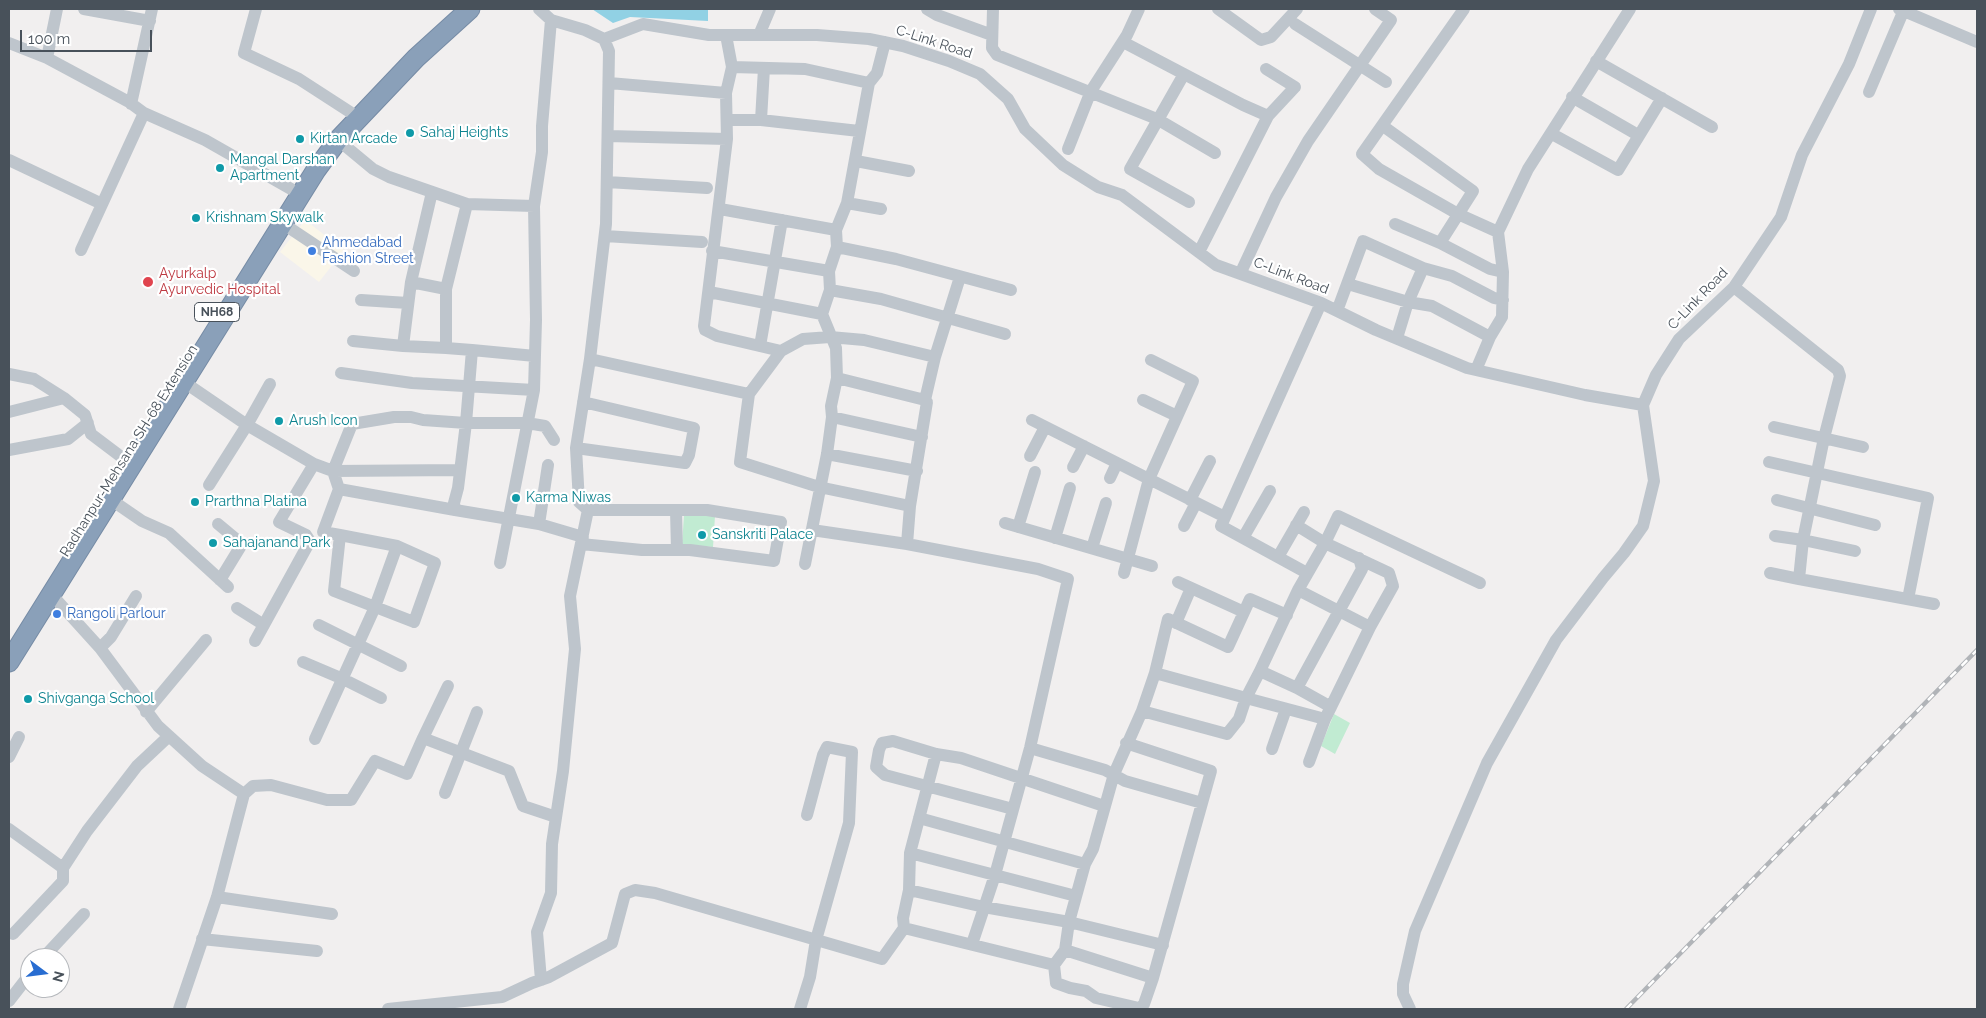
<!DOCTYPE html>
<style>
body{margin:0}
#map{position:relative;width:1986px;height:1018px;overflow:hidden;background:#f1efef;font-family:Raleway,sans-serif}
canvas{display:block}
.frame{position:absolute;inset:0;border:10px solid #48515a;pointer-events:none}
.north{position:absolute;left:20px;top:948px;width:50px;height:50px;box-sizing:border-box;background:#fff;border:1px solid #b6b9bd;border-radius:50%;rotate:105deg;font-size:14px;font-weight:700;line-height:20px;text-align:center;color:#48515a}
.north::after{content:'';display:block;margin:auto;width:18px;height:22px;background:#286dd1;clip-path:polygon(50% 0,100% 100%,50% 72%,0 100%)}
.scale{position:absolute;left:20px;top:30px;width:132px;height:22px;box-sizing:border-box;border:2px solid #48515a;border-top:0;padding-left:6px;font-size:15px;line-height:18px;white-space:nowrap;color:#48515a;-webkit-text-stroke:4px #fff;paint-order:stroke}
</style>
<div id="map">
<canvas width="1986" height="1018"></canvas>
<div class="frame"></div>
<div class="north">N</div>
<div class="scale">100 m</div>
</div>
<script>
const c = document.querySelector('canvas').getContext('2d');
c.lineJoin = 'round';
function paint(path, color) { c.fillStyle = color; c.fill(path, 'evenodd'); }
const toPath = rows => new Path2D(rows.map(r => 'M' + r).join(''));
function trace(path, color, width, dash) { c.strokeStyle = color; c.lineWidth = width; c.lineCap = dash ? 'butt' : 'round'; c.setLineDash(dash || []); c.stroke(path); }
function write(font, color, halo, rows, align = 'center') {
  c.font = font + ' Raleway,sans-serif'; c.lineWidth = 4.5; c.setLineDash([]); c.textBaseline = 'middle'; c.strokeStyle = halo; c.fillStyle = color; for (const [text, x, y, turn = 0] of rows) {
    c.save(); c.translate(x, y); c.rotate((+turn || 0) * Math.PI / 180); c.textAlign = isNaN(turn) ? turn : align; if (halo) c.strokeText(text, 0, 0); c.fillText(text, 0, 0); c.restore();
  }
}
paint(toPath([
 [305,220,344,250,319,282,280,252]
]), '#faf6e9');
paint(toPath([
 [684,515,715,516,713,547,682,545],
 [1334,714,1350,723,1335,754,1321,746]
]), '#c1ebd2');
paint(toPath([
 [592,9,708,9,708,21,630,17,613,23]
]), '#91d1e4');
const highway = toPath([
 [9,662,316,170,338,140,416,58,470,9]
]);
trace(highway, '#768ba5', 21);
trace(toPath([
 [84,9,150,21],
 [256,9,244,53,299,79,350,112],
 [539,9,551,20,585,30,604,39,643,24,709,35,817,35,869,39,903,46,949,61,980,74,1008,99,1025,129,1063,165,1098,187,1122,195,1216,265,1321,303,1376,330,1467,368,1585,395,1643,405,1656,375,1679,339,1734,287,1781,217,1802,155,1849,64,1871,9],
 [927,9,937,15,992,35],
 [993,9,992,48,997,55,1157,119,1215,153],
 [1218,9,1261,40,1271,37,1297,9],
 [1464,9,1362,154,1379,169,1458,214,1498,232],
 [1899,9,1977,42],
 [1295,24,1386,82],
 [726,35,732,67,726,93,727,139,704,326,705,330,717,336,781,351],
 [759,35,770,9],
 [1123,42,1243,105,1268,116,1199,252],
 [9,43,47,58,129,102,144,113,205,140,291,189],
 [47,58,57,9],
 [1596,61,1712,127],
 [732,67,805,69,869,83],
 [1266,69,1295,87,1268,116],
 [1184,74,1130,169,1189,202],
 [609,83,726,93],
 [1869,92,1903,12],
 [1572,97,1638,135],
 [131,104,152,9],
 [728,120,761,120,859,131],
 [761,120,764,68],
 [1383,126,1473,191,1440,243],
 [1552,134,1618,170,1662,98],
 [608,136,727,139],
 [338,140,373,169,389,177,467,204,446,289,411,282],
 [1068,149,1091,91,1127,35,1139,9],
 [9,160,102,204],
 [856,161,909,171],
 [607,182,707,188],
 [432,192,411,282,403,346,446,348,446,289],
 [847,203,881,209],
 [467,204,534,206],
 [720,209,836,230],
 [282,223,354,271],
 [1395,224,1440,243,1490,269,1503,272],
 [605,236,702,242],
 [837,247,896,259,1011,290],
 [81,250,144,113],
 [712,251,829,271],
 [1241,272,1276,197,1308,141,1391,20,1375,9],
 [1348,284,1408,302,1432,306,1490,337],
 [1734,287,1838,370,1840,376,1824,438,1803,540,1855,551],
 [830,290,881,299,1005,334],
 [709,292,822,314],
 [361,300,408,303],
 [1337,311,1363,241,1423,268,1452,276,1494,298,1503,300],
 [1397,338,1408,302,1423,268],
 [353,341,403,346],
 [760,346,782,220],
 [446,348,472,350],
 [535,356,472,350,466,423,458,488,454,503,455,510,539,524,583,537],
 [590,359,749,394],
 [1476,370,1490,337,1502,317,1503,272,1498,232,1528,169,1630,9],
 [341,373,412,383,534,390],
 [9,374,34,379,64,398,85,415,91,434,132,465],
 [837,378,925,400],
 [184,382,247,425,314,464,333,471,352,424,394,417,411,417,423,420,466,423,527,423,545,426,554,440],
 [1143,400,1177,416],
 [9,412,64,398],
 [832,417,922,437],
 [1032,420,1149,479,1193,381,1151,360],
 [1774,427,1863,447],
 [576,448,685,463,689,455,694,428,583,402],
 [9,450,68,439,88,423],
 [827,454,917,471],
 [1030,456,1045,427],
 [1769,462,1928,498,1908,599],
 [1073,467,1084,446],
 [1110,478,1117,463],
 [209,485,247,425,270,384],
 [339,489,323,532,340,535,397,546,435,563,414,622,334,591,340,535],
 [110,499,142,521,169,533,228,587],
 [1190,500,1210,461],
 [1777,500,1875,525],
 [910,506,819,487,740,462,749,394,781,351,803,339,830,337,864,340,935,357],
 [455,510,339,489,333,471,460,470],
 [676,510,677,550],
 [1225,517,1321,303],
 [1005,523,1152,566],
 [218,524,242,544,220,580],
 [539,524,548,465],
 [1296,525,1325,543,1298,590,1370,627,1325,719],
 [1184,526,1196,503],
 [1018,527,1035,472],
 [812,530,907,544,1038,569,1068,579,1030,748,995,875,972,944],
 [1775,536,1803,540,1799,579,1934,604],
 [1055,538,1070,488],
 [1243,538,1270,491],
 [581,544,642,550,690,550,774,561,781,522,707,510,588,510],
 [907,544,910,506,927,402,925,400,935,357,960,277],
 [1092,548,1106,503],
 [1278,557,1304,512],
 [500,563,534,390,536,320,534,206,542,152,542,126,551,20],
 [805,564,827,454,832,417,831,406,837,378,836,348,822,314,830,290,829,271,837,247,836,230,847,203,869,83,877,73,885,42],
 [1124,573,1149,479,1225,517,1221,526,1307,573],
 [1770,573,1799,579],
 [1178,582,1244,612],
 [52,595,100,648,158,726,202,766,244,794,253,786,271,785,327,800,351,800,375,761,407,774,423,738,509,771,523,806,556,817],
 [237,608,264,625],
 [1176,623,1191,588],
 [319,625,401,666],
 [1370,627,1393,586,1389,573,1325,543,1338,516,1480,583],
 [255,641,310,541,306,535,279,522,314,464],
 [100,648,111,637,136,596],
 [303,662,343,679,381,698],
 [1260,671,1298,590],
 [1297,688,1260,671,1246,698,1325,719,1309,762],
 [1331,707,1297,688,1362,569,1359,558],
 [1142,711,1227,734,1239,719,1246,698,1155,673],
 [146,712,206,640],
 [423,738,448,686],
 [315,739,375,607,397,546],
 [1126,743,1211,771,1153,978,1144,1004,1139,1009],
 [1030,748,1105,770,1125,781,1202,803],
 [1272,749,1286,709],
 [9,757,19,737],
 [445,793,477,712],
 [1013,809,885,775,876,767,879,750,882,743,893,741,936,754,961,758,1104,806],
 [919,818,1085,864],
 [9,829,63,868],
 [910,853,1076,896],
 [909,890,984,907,1069,922,1163,945],
 [217,897,332,914],
 [904,928,1054,965],
 [13,934,63,881,63,868,87,831,137,766,169,736],
 [202,939,317,951],
 [1065,950,1153,978],
 [43,958,84,914],
 [541,980,537,932,551,893,552,844,563,771,575,649,570,596,588,510,579,502,576,448,590,359,606,224,609,51,604,39],
 [9,1001,30,974],
 [1139,1008,1096,998,1086,991,1070,988,1056,983,1054,965,1065,950,1069,922,1085,864,1093,849,1114,774,1142,711,1155,673,1168,619,1228,647,1250,599,1287,615],
 [179,1009,217,897,244,794],
 [388,1009,502,997,532,983,549,977,612,943,625,894,635,890,655,893,882,959,904,928,903,918,909,890,910,853,936,754],
 [800,1009,810,977,816,940,849,823,852,752,827,747,823,755,807,815],
 [1410,1009,1403,994,1403,984,1415,931,1487,763,1556,640,1603,578,1624,553,1643,526,1654,481,1643,405]
]), '#bec5cc', 12);
trace(highway, '#8aa0b9', 19);
const rail = toPath([
 [1626,1009,1977,650]
]);
trace(rail, '#b1b4b8', 4.5);
trace(rail, '#fff', 2.5, [8]);
for (const [x, y, r, color] of [
 [410,133,5,"#0f9aa8"],
 [300,139,5,"#0f9aa8"],
 [220,168,5,"#0f9aa8"],
 [196,218,5,"#0f9aa8"],
 [312,251,5,"#3f7fe0"],
 [148,282,6,"#e0444e"],
 [279,421,5,"#0f9aa8"],
 [516,498,5,"#0f9aa8"],
 [195,502,5,"#0f9aa8"],
 [702,535,5,"#0f9aa8"],
 [213,543,5,"#0f9aa8"],
 [57,614,5,"#3f7fe0"],
 [28,699,5,"#0f9aa8"]
]) { const dot = new Path2D(); dot.arc(x, y, r, 0, 2 * Math.PI); c.fillStyle = color; c.fill(dot); trace(dot, '#fff', 2); }
for (const [x, y, w] of [
 [217,312,45]
]) { const box = new Path2D(); box.roundRect(x - w / 2, y - 9.5, w, 19, 4); c.fillStyle = '#fff'; c.fill(box); trace(box, '#48515a', 1); }
write('bold 12px', '#48515a', null, [
 ["NH68",217,312]
]);
write('14px', '#48515a', '#fff', [
 ["C-Link Road",934,42,18],
 ["C-Link Road",1291,276,21],
 ["C-Link Road",1698,299,-46],
 ["Radhanpur-Mehsana SH-68 Extension",129,451,-58]
]);
write('14px', '#0d838f', '#fff', [
 ["Sahaj Heights",420,133],
 ["Kirtan Arcade",310,139],
 ["Mangal Darshan",230,160],
 ["Apartment",230,176],
 ["Krishnam Skywalk",206,218],
 ["Arush Icon",289,421],
 ["Karma Niwas",526,498],
 ["Prarthna Platina",205,502],
 ["Sanskriti Palace",712,535],
 ["Sahajanand Park",223,543],
 ["Shivganga School",38,699]
], 'left');
write('14px', '#366cbe', '#fff', [
 ["Ahmedabad",322,243],
 ["Fashion Street",322,259],
 ["Rangoli Parlour",67,614]
], 'left');
write('14px', '#be3a42', '#fff', [
 ["Ayurkalp",159,274],
 ["Ayurvedic Hospital",159,290]
], 'left');
</script>
